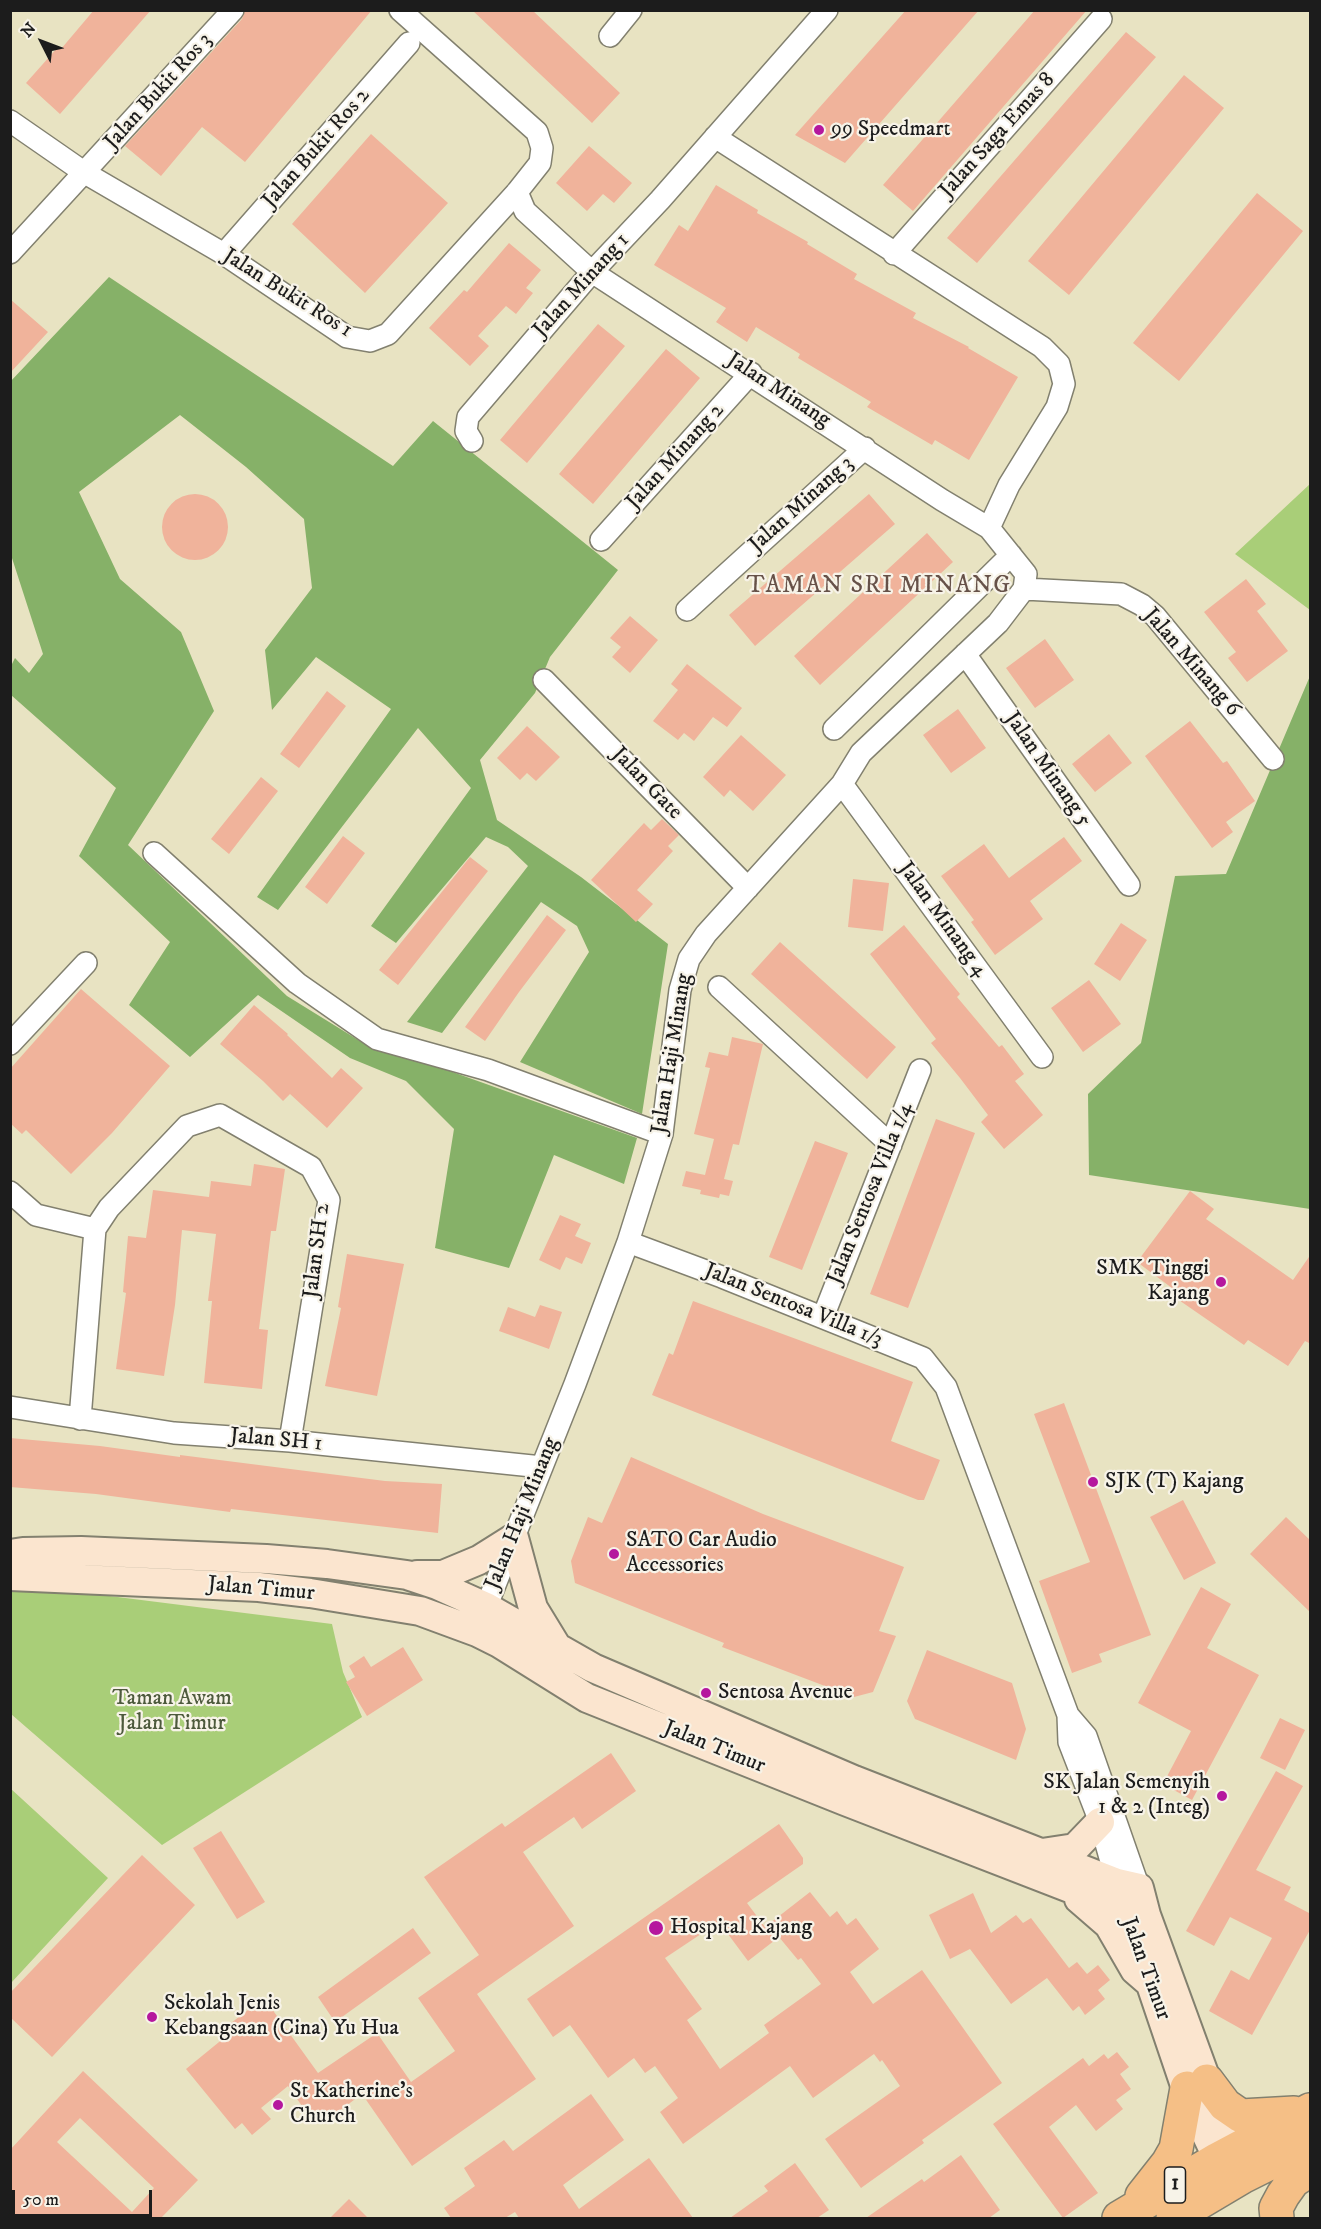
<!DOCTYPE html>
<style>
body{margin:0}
#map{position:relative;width:1321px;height:2229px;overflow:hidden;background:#e8e3c2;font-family:"IM FELL DW Pica",serif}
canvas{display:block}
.frame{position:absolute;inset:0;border:12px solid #1c1c1c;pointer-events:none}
.north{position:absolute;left:12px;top:12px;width:60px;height:60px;-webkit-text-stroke:4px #f7f3e8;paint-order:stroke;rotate:312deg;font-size:16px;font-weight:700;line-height:24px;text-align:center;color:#1c1c1c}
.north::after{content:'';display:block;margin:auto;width:21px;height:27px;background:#1c1c1c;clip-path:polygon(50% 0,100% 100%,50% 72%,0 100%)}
.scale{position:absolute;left:12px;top:2190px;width:140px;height:27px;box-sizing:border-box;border:3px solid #1c1c1c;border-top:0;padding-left:8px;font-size:18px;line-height:21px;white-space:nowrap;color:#1c1c1c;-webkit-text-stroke:4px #f7f3e8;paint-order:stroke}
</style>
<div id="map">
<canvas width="1321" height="2229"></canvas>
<div class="frame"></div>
<div class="north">N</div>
<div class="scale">50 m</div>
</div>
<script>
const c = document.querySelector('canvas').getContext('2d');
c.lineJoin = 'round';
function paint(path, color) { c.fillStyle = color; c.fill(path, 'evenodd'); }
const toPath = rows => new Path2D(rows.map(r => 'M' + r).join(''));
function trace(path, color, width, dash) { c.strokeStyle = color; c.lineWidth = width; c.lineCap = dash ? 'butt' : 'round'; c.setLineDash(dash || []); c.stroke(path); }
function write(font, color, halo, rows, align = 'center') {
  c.font = font + ' "IM FELL DW Pica",serif'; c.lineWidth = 4.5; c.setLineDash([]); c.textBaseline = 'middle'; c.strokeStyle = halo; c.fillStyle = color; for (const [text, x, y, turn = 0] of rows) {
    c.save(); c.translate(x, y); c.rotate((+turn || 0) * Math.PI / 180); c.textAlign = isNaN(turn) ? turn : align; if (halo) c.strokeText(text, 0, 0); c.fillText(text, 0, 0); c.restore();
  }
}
paint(toPath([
 [1310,484,1310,610,1235,554],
 [22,1585,332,1624,343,1672,362,1717,162,1845,11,1714,11,1587],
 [10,1788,108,1878,11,1983,10,1983]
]), '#a9ce78');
paint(toPath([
 [109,277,393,466,433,421,618,570,550,657,535,693,480,760,497,820,581,877,668,944,642,1114,520,1062,589,952,577,926,541,902,442,1033,407,1022,528,866,508,847,486,837,396,943,371,926,471,788,418,728,278,910,257,897,391,709,316,657,272,710,265,650,312,588,304,519,246,467,180,415,79,492,120,579,181,632,214,711,128,845,287,996,368,1046,447,1070,637,1138,624,1184,554,1155,509,1268,435,1248,454,1129,406,1081,350,1058,258,995,190,1057,129,1005,170,942,79,856,116,788,11,695,11,666,15,658,29,673,43,654,11,555,10,382],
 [1310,676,1310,1209,1089,1175,1088,1094,1141,1043,1175,876,1226,874]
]), '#86b168');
paint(toPath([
 [94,10,151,10,60,114,26,83,58,47,61,49],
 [245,10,372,10,245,162,202,127,161,176,125,146,242,19],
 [472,10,532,10,620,93,592,123],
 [906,10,979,10,845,163,795,135],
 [1035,10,1087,10,913,211,883,185],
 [1126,32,1156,57,977,263,947,238],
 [1184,75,1224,108,1069,295,1028,261],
 [371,134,448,203,365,293,292,224],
 [589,146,632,183,614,203,603,194,587,211,556,183],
 [716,185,758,210,757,213,808,242,807,244,857,274,854,279,916,313,913,318,969,347,968,348,1018,377,969,460,935,440,932,445,867,407,871,402,798,358,800,354,756,327,747,342,716,322,726,308,654,265,679,225,688,231],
 [1257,193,1303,231,1179,381,1133,343],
 [509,243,541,270,526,288,533,293,516,314,506,306,478,336,489,346,470,366,429,328,464,290,467,292],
 [10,299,48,332,10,373],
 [598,324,625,346,527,463,500,440],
 [666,349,700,378,593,504,559,474],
 [869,494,895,524,755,646,729,615],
 '162 527a33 33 0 1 1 66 0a33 33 0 1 1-66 0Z',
 [927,533,953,562,820,685,794,656],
 [1246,579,1266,604,1257,611,1288,651,1247,682,1228,658,1236,652,1204,612],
 [630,616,658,640,630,673,612,657,621,647,610,638],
 [1045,639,1074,680,1035,708,1006,668],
 [687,664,742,708,727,727,713,717,694,741,684,733,678,740,653,721,678,690,671,684],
 [327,691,346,706,299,768,280,754],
 [958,709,986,748,951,773,923,735],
 [1190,721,1223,763,1227,761,1255,801,1226,822,1233,832,1212,848,1145,756],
 [527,726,560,757,536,781,527,773,520,780,497,758],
 [1109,734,1132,763,1095,792,1072,764],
 [741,735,786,775,753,811,730,790,724,797,703,777],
 [261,777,278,791,229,854,211,839],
 [662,819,679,835,668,846,673,851,637,890,653,904,636,922,591,880,644,823,651,830],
 [343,836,365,853,327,904,305,887],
 [1064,837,1082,861,1030,901,1043,919,995,955,971,922,974,920,941,876,984,844,1009,878],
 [470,857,488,871,398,985,379,970],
 [853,879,889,883,883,931,848,927],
 [547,915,566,930,519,992,485,1041,465,1027],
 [1121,923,1147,940,1120,981,1094,964],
 [904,925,960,994,957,997,999,1047,1002,1045,1024,1074,1015,1081,1043,1115,1004,1149,981,1122,988,1115,960,1078,931,1043,936,1039,870,954],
 [780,942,896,1047,867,1079,751,974],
 [1089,980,1121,1024,1083,1052,1051,1008],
 [81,989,170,1066,112,1133,71,1174,26,1130,22,1134,10,1123,10,1069],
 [254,1005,288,1034,287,1035,332,1078,341,1068,363,1088,327,1128,290,1094,283,1101,263,1081,220,1044],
 [732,1037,763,1044,739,1145,733,1144,724,1179,733,1181,729,1196,720,1194,719,1198,700,1194,701,1190,682,1186,686,1171,705,1175,714,1139,694,1134,710,1068,705,1067,709,1052,728,1056],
 [936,1119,975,1133,908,1308,870,1294],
 [815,1141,848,1153,802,1270,769,1257],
 [254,1164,285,1169,276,1231,271,1231,259,1329,268,1330,262,1389,204,1383,212,1301,208,1301,216,1234,182,1230,175,1305,164,1376,116,1369,126,1293,123,1292,128,1236,146,1238,153,1190,209,1197,211,1181,251,1186],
 [1190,1191,1214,1209,1206,1219,1293,1280,1311,1254,1311,1344,1305,1341,1288,1366,1248,1340,1244,1345,1173,1296,1176,1291,1137,1262],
 [560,1215,581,1224,575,1236,591,1243,582,1264,566,1257,560,1270,539,1260],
 [347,1254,404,1264,377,1396,325,1386,341,1308,338,1307],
 [693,1301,913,1382,891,1441,940,1460,924,1500,918,1500,652,1395,669,1353,673,1355],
 [540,1305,562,1312,549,1349,499,1331,508,1307,535,1317],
 [1064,1403,1151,1635,1099,1654,1102,1662,1072,1673,1039,1581,1090,1562,1034,1414],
 [10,1438,100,1446,180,1457,180,1455,385,1481,442,1484,438,1533,231,1509,230,1512,96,1494,10,1487],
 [631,1457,763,1514,904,1567,879,1631,896,1636,873,1692,854,1697,722,1647,724,1643,575,1583,571,1561,588,1517,602,1523],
 [1183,1500,1216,1563,1184,1580,1150,1517],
 [1286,1517,1311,1541,1311,1613,1250,1554],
 [1201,1587,1231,1604,1207,1648,1259,1675,1192,1800,1163,1784,1191,1731,1138,1703],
 [403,1647,423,1680,367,1716,346,1682,355,1677,349,1666,364,1656,371,1667],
 [927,1650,1012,1683,1026,1729,1016,1760,915,1719,907,1701],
 [1280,1718,1305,1730,1285,1770,1260,1758],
 [611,1753,636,1791,582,1829,574,1817,523,1852,574,1926,477,1994,536,2079,412,2166,362,2094,323,2123,315,2112,309,2116,288,2086,261,2108,271,2119,252,2135,242,2123,235,2129,186,2069,235,2029,231,2023,264,1998,318,2073,377,2033,411,2082,455,2051,418,1998,479,1955,424,1877,502,1823,505,1827],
 [1276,1771,1303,1786,1256,1870,1291,1887,1284,1900,1311,1914,1311,1928,1252,2035,1209,2011,1231,1970,1249,1980,1272,1938,1230,1917,1214,1946,1186,1931],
 [779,1824,803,1858,803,1864,747,1903,765,1927,810,1892,830,1917,837,1911,847,1925,856,1918,879,1949,850,1972,873,2004,922,1970,1002,2083,922,2140,924,2143,861,2188,825,2139,900,2086,882,2060,880,2062,874,2054,813,2098,790,2066,683,2144,660,2112,678,2098,655,2066,645,2073,634,2058,608,2078,570,2025,553,2037,527,1999],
 [719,1922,748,1961,779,1937,798,1960,801,1958,821,1984,764,2025,769,2033,720,2069,687,2020,702,2009,665,1958],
 [221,1831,265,1902,237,1919,193,1848],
 [142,1855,195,1905,52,2057,10,2017,10,1993],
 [973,1893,991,1933,1016,1915,1023,1923,1031,1918,1069,1968,1077,1962,1087,1974,1098,1965,1110,1980,1098,1990,1105,1999,1085,2015,1079,2006,1073,2011,1047,1978,1011,2004,970,1949,950,1959,929,1915],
 [413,1928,431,1953,335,2022,318,1997],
 [1117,2052,1129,2067,1120,2074,1131,2089,1116,2100,1123,2109,1096,2131,1076,2105,1049,2127,1098,2193,1063,2218,993,2124,1083,2058,1089,2066,1104,2054,1108,2059],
 [83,2071,198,2180,161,2218,10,2218,10,2150],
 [80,2118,154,2188,132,2212,57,2142],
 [591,2094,624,2140,563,2185,579,2209,649,2158,693,2218,519,2218,515,2212,505,2218,451,2218,444,2208,475,2186,464,2168,504,2140,513,2151],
 [961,2155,1000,2210,989,2218,866,2218,922,2179,924,2182],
 [795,2163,829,2210,817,2218,730,2218,768,2191,764,2186],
 [349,2199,368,2218,330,2218]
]), '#f0b39b');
const minor = toPath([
 [610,36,631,10],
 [10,121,85,173,224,254,347,337,370,341,388,334,517,192,540,163,542,148,537,132,400,10],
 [715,137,1042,347,1059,364,1064,384,1057,407,1009,485,989,528],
 [10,253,233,10],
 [224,254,409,43],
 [894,254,1101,19],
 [472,441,466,431,468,417,592,272,660,200,827,10],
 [601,540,751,373],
 [1024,589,1121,594,1142,605,1155,616,1273,759],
 [687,610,865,448],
 [965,654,1129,885],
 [544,680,748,888],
 [834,729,1011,555],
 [842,784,1042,1057],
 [154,853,297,983,377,1039,488,1070,662,1134],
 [719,987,891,1145],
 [10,1044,86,963],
 [10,1192,36,1215,95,1229],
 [95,1229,109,1208,187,1126,220,1115,311,1167,329,1200,290,1441],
 [628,1242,722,1277,923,1358,946,1387,1068,1715,1069,1742,1100,1822,1117,1883],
 [823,1317,920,1070],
 [10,1407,174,1433,290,1441,542,1467],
 [80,1419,95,1229],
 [481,1620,575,1384,628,1242,662,1134,680,990,689,959,706,934,842,784,861,753,998,623,1024,589,1026,574,989,528,942,500,592,272,525,211,517,192],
 [1068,1715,1086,1736,1139,1888]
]);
const secondary = toPath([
 [10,1554,23,1552,81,1551,266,1559,327,1564,407,1575,437,1585,486,1607,593,1668,854,1780,1117,1883,1139,1888,1146,1915,1211,2093,1235,2150,1240,2169],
 [417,1575,443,1575,479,1560,514,1538,533,1608,555,1644],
 [10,1576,259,1587,310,1593,420,1611,477,1632,499,1643,587,1698,845,1801,1124,1909,1146,1915],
 [1042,1853,1075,1848,1100,1822],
 [1079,1899,1109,1925,1135,1970,1150,1983],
 [1144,1964,1190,2100,1218,2159,1224,2179]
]);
const primary = toPath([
 [1207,2081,1225,2105,1241,2116,1294,2113],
 [1142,2196,1168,2163,1176,2149,1187,2088],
 [1119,2218,1218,2159,1310,2110],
 [1173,2218,1242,2177,1310,2143],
 [1277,2218,1276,2208,1283,2195,1293,2181,1310,2170]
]);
trace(minor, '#82806f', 24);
trace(secondary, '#82806f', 32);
trace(primary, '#82806f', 36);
trace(minor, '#fff', 21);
trace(secondary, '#fbe5cf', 28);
trace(primary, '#f5bf86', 33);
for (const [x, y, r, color] of [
 [819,130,6,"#b5179e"],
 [1221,1282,6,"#b5179e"],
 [1093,1482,6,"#b5179e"],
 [614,1554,6,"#b5179e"],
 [706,1693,6,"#b5179e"],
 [1222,1796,6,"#b5179e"],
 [656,1928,8,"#b5179e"],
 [152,2017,6,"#b5179e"],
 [278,2105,6,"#b5179e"]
]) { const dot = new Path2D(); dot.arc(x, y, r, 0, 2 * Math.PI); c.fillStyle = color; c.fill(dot); trace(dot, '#f7f3e8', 2); }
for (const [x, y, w] of [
 [1175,2185,21]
]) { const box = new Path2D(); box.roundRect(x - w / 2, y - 18, w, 36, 4.5); c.fillStyle = '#f7f3e8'; c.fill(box); trace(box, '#1c1c1c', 1.5); }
write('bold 21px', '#1c1c1c', null, [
 ["1",1175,2185]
]);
write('22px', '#1c1c1c', '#f7f3e8', [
 ["Jalan Bukit Ros 3",159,92,-48],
 ["Jalan Saga Emas 8",998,136,-48],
 ["Jalan Bukit Ros 2",317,149,-49],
 ["Jalan Minang 1",582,286,-48],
 ["Jalan Bukit Ros 1",287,294,32],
 ["Jalan Minang",778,391,33],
 ["Jalan Minang 2",676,457,-48],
 ["Jalan Minang 3",802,505,-42],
 ["Jalan Minang 6",1191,663,49],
 ["Jalan Minang 5",1047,770,55],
 ["Jalan Gate",646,784,46],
 ["Jalan Minang 4",942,920,54],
 ["Jalan Haji Minang",673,1054,-81],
 ["Jalan Sentosa Villa 1/4",871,1194,-68],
 ["Jalan SH 2",318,1251,-83],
 ["Jalan Sentosa Villa 1/3",793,1306,22],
 ["Jalan SH 1",276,1441,5],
 ["Jalan Haji Minang",523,1514,-68],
 ["Jalan Timur",261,1590,5],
 ["Jalan Timur",714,1748,22],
 ["Jalan Timur",1145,1969,70]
]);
write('22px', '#1c1c1c', '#f7f3e8', [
 ["99 Speedmart",831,130],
 ["SMK Tinggi",1209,1269,"right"],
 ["Kajang",1209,1294,"right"],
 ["SJK (T) Kajang",1105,1482],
 ["SATO Car Audio",626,1541],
 ["Accessories",626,1566],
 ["Sentosa Avenue",718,1693],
 ["SK Jalan Semenyih",1210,1783,"right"],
 ["1 & 2 (Integ)",1210,1808,"right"],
 ["Hospital Kajang",670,1928],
 ["Sekolah Jenis",164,2004],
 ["Kebangsaan (Cina) Yu Hua",164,2029],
 ["St Katherine's",290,2092],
 ["Church",290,2117]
], 'left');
write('22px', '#4d5a3c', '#f7f3e8', [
 ["Taman Awam",172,1699],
 ["Jalan Timur",172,1724]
]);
c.letterSpacing = '1.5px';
write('24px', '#665148', '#f7f3e8', [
 ["TAMAN SRI MINANG",879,587]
]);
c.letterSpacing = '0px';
</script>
